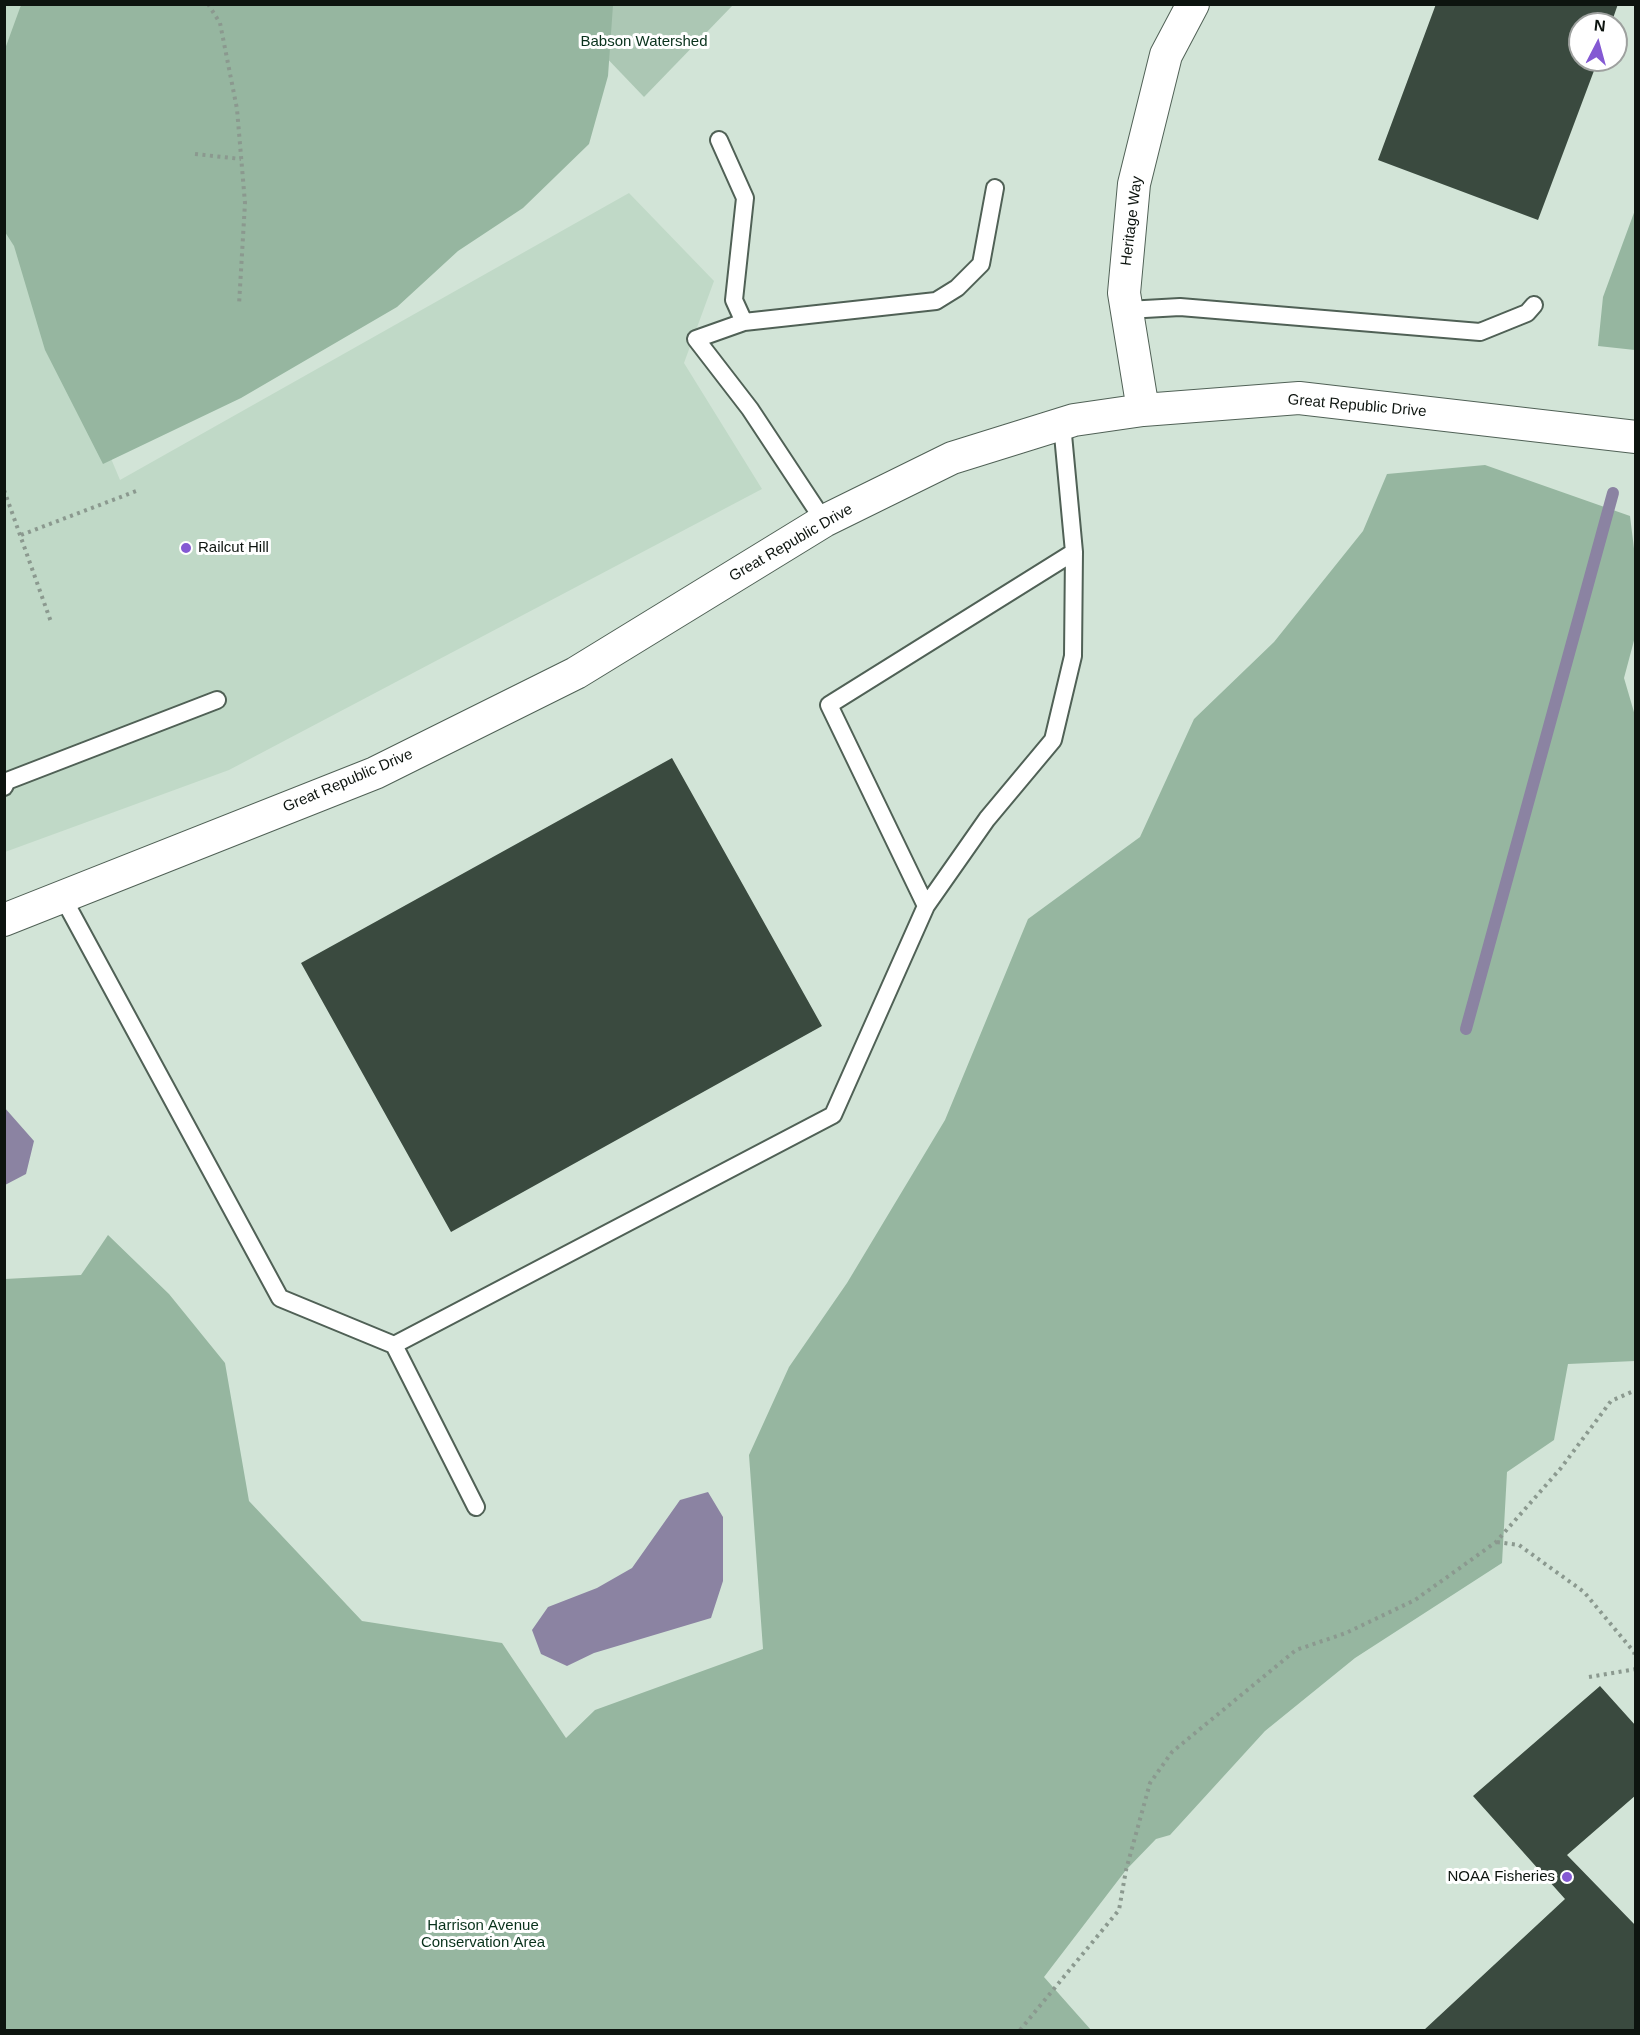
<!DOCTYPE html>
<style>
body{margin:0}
#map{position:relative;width:1640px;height:2035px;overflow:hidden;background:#d2e4d7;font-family:Helvetica,sans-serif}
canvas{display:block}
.frame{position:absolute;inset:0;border:6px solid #0d140f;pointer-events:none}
.north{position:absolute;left:1568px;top:12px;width:60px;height:60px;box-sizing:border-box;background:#fff;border:2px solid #9ea19f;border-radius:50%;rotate:6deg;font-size:16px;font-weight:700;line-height:24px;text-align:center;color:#0d140f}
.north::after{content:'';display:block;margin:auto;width:21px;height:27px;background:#8459d3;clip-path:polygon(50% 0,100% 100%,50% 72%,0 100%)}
</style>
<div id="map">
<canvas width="1640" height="2035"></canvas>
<div class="frame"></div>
<div class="north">N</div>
</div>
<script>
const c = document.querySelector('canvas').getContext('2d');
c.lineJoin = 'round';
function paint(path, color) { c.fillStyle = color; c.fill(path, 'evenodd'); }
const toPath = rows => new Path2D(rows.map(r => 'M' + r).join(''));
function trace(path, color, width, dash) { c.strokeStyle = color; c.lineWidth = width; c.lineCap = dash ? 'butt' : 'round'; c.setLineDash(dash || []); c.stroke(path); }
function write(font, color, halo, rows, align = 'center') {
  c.font = font + ' Helvetica,sans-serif'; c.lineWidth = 6; c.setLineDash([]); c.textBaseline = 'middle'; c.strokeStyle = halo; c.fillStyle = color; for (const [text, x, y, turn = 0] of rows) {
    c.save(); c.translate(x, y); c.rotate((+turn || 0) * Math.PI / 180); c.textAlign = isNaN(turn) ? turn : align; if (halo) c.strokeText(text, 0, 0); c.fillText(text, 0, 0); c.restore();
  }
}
paint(toPath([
 [5,5,21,5,5,61],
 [629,193,714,281,684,363,762,489,229,770,5,852,4,203,120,480]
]), '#c0d9c7');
paint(toPath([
 [556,5,733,5,644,97]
]), '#acc7b4');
paint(toPath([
 [21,5,613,5,608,76,589,144,523,208,458,251,397,307,241,398,103,464,45,350,14,246,5,232,5,49],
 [1635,210,1635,350,1598,346,1603,297],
 [1485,465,1630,516,1636,565,1636,633,1624,678,1636,719,1635,1361,1568,1364,1554,1440,1507,1472,1502,1563,1355,1658,1265,1731,1170,1835,1156,1839,1126,1870,1044,1977,1091,2030,5,2030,5,1279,81,1275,108,1235,169,1294,225,1363,249,1501,362,1621,502,1643,566,1738,595,1710,763,1649,749,1455,789,1367,847,1283,945,1120,1028,919,1140,837,1194,719,1274,642,1363,531,1387,474]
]), '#96b6a0');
paint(toPath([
 [4,1107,34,1141,26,1174,5,1185],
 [708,1492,723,1517,723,1581,711,1618,594,1653,567,1666,541,1654,532,1630,548,1607,597,1588,632,1568,680,1500]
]), '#8b83a2');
trace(toPath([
 [1466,1029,1613,493]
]), '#8b83a2', 12);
paint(toPath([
 [1436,4,1618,4,1611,24,1580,24,1580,60,1598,60,1538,220,1378,160],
 [672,758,822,1026,451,1232,301,963],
 [1600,1686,1636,1726,1636,1795,1567,1855,1636,1926,1636,2030,1424,2030,1565,1899,1473,1796]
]), '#3a4a3f');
const lane = toPath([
 [719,140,745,198,734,300,744,322],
 [1127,310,1180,307,1480,332,1527,313,1534,305],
 [824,521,750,409,696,339,744,322,936,301,957,288,981,264,995,188],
 [4,787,7,781,217,700],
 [62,896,280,1298,394,1345],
 [926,906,987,819,1053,740,1073,656,1074,552],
 [476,1507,394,1345,833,1115,926,906,829,705,1074,552,1062,424]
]);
const street = toPath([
 [1143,410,1124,293,1134,184,1166,55,1193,4],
 [4,920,375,773,576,673,824,521,952,458,1074,420,1143,410,1299,398,1636,437]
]);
trace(lane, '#506156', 20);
trace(street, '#506156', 34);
trace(toPath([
 [208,4,220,23,237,109,245,203,239,305],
 [195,154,241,159],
 [4,490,51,622],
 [21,535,139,490],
 [1497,1542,1519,1545,1584,1592,1634,1652,1636,1659],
 [1589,1677,1636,1669],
 [1020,2030,1119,1910,1126,1870,1150,1783,1172,1752,1296,1650,1346,1633,1415,1600,1496,1542,1561,1468,1611,1401,1636,1390]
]), '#8b998f', 4, [3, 4.5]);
trace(lane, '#fff', 16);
trace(street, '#fff', 32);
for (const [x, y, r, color] of [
 [186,548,6,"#8459d3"],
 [1567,1877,6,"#8459d3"]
]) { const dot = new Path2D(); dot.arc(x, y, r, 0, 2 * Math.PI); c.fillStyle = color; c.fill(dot); trace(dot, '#fff', 2); }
write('15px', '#09321c', '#fff', [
 ["Babson Watershed",644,42],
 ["Harrison Avenue",483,1926],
 ["Conservation Area",483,1943]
]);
write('15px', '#0d140f', '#fff', [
 ["Heritage Way",1132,221,-83],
 ["Great Republic Drive",1357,406,5],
 ["Great Republic Drive",791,543,-30],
 ["Great Republic Drive",348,781,-23]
]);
write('15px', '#0d140f', '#fff', [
 ["Railcut Hill",198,548],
 ["NOAA Fisheries",1555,1877,"right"]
], 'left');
</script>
